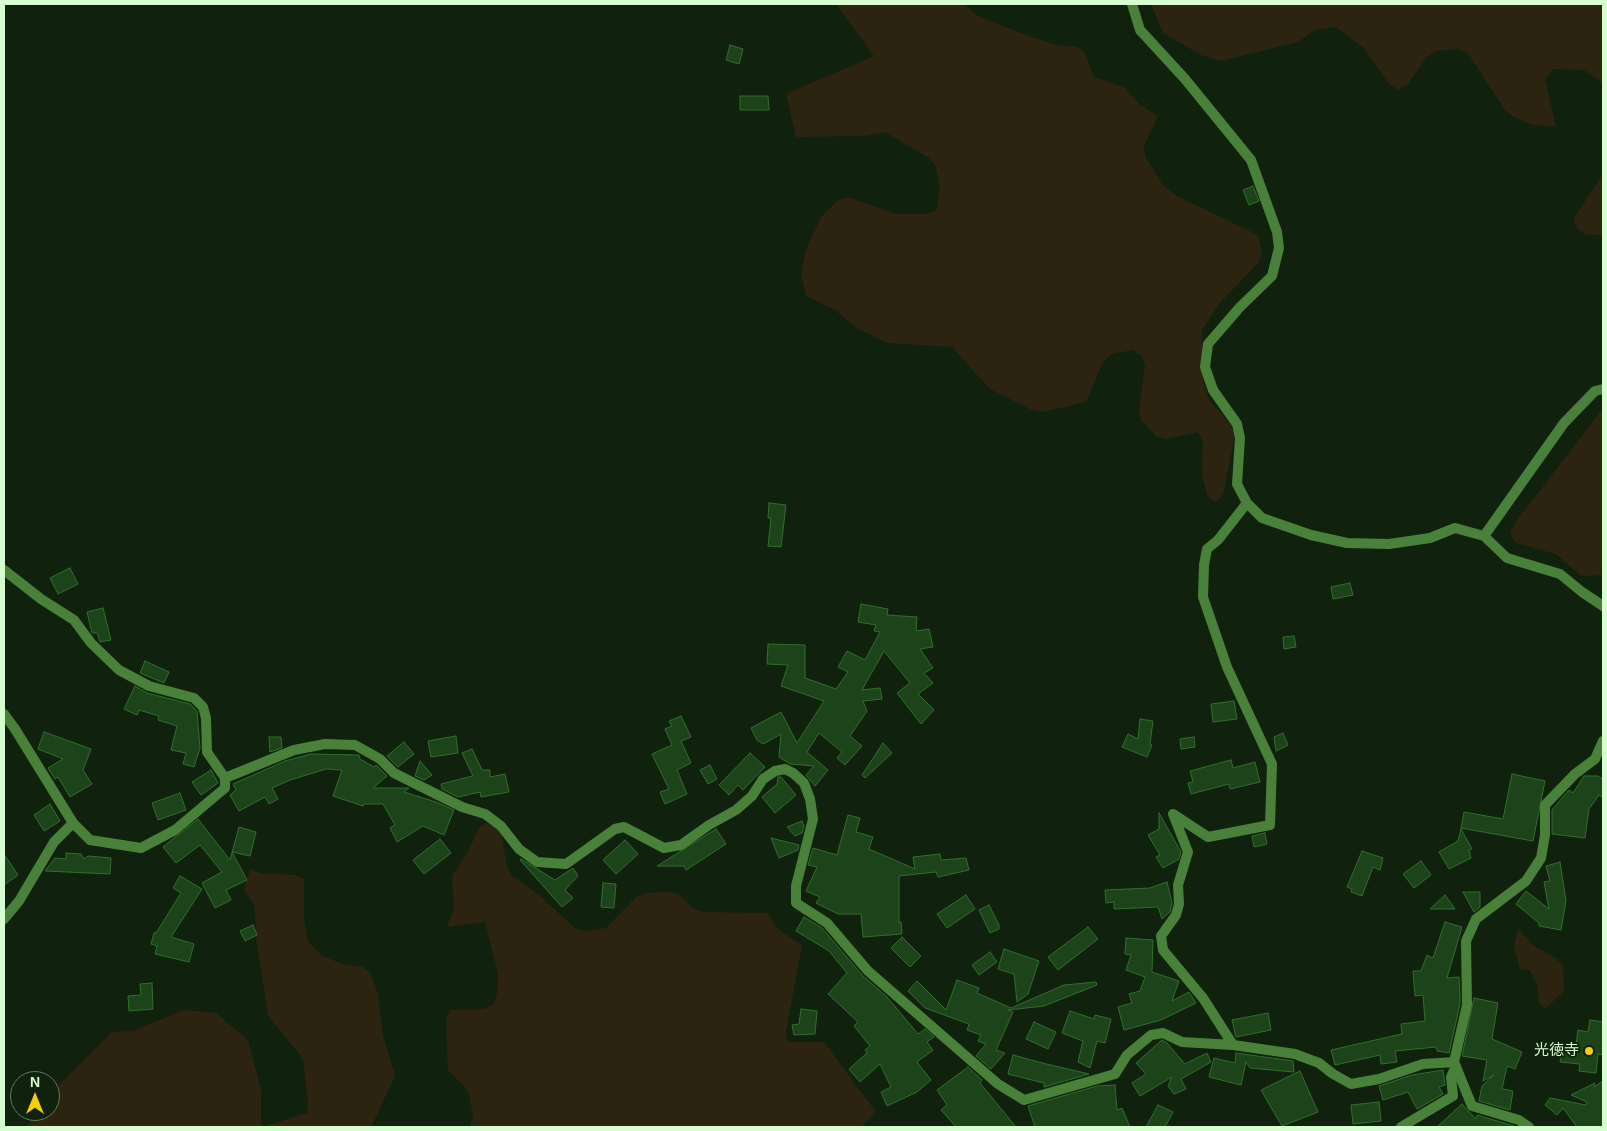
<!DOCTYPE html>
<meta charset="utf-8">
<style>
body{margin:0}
#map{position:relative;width:1607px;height:1131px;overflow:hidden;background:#10220e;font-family:Arial,sans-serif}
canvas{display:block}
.frame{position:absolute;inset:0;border:5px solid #d7fed0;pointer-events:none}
.north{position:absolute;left:10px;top:1071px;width:50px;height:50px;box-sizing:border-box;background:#10220e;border:1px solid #607a5c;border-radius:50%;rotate:0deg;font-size:14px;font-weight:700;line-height:20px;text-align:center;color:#d7fed0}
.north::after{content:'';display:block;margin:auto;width:18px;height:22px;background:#f7cd03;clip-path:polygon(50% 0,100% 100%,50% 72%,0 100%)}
</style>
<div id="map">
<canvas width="1607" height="1131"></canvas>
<div class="frame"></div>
<div class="north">N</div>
</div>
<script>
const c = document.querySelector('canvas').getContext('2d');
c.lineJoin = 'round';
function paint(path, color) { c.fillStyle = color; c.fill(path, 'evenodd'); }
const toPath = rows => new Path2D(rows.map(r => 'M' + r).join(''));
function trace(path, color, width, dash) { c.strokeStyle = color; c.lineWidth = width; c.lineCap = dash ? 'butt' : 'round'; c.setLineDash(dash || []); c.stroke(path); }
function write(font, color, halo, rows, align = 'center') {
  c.font = font + ' Arial,"Noto Sans JP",sans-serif'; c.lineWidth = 4; c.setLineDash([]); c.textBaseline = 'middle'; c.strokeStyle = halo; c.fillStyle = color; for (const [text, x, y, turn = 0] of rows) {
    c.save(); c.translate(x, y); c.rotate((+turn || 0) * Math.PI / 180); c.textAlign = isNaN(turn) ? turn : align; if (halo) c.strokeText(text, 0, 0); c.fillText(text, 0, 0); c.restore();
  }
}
paint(toPath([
 [836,4,964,4,976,15,1015,31,1056,45,1077,47,1085,53,1094,77,1125,88,1140,105,1158,116,1144,146,1145,156,1162,184,1175,195,1258,235,1262,254,1258,263,1219,304,1202,330,1203,380,1209,400,1231,425,1235,435,1223,495,1215,502,1207,495,1202,474,1203,441,1198,432,1166,439,1156,436,1141,420,1139,409,1145,366,1142,356,1133,350,1111,354,1103,362,1086,402,1042,412,1032,410,990,389,952,347,887,343,857,328,835,310,806,296,801,274,806,250,821,217,837,201,848,197,896,214,926,214,936,211,940,189,936,167,929,158,885,132,863,136,796,137,786,94,874,56],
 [1151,4,1603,4,1603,84,1584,70,1553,69,1545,79,1556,127,1533,125,1514,117,1505,110,1468,53,1457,49,1435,51,1426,58,1408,84,1399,90,1389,84,1363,47,1336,27,1315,30,1298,42,1221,61,1201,55,1163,33],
 [1603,174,1603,235,1587,235,1577,229,1574,218],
 [1603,408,1603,575,1581,576,1556,554,1516,543,1510,533,1515,523],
 [486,823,497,828,502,836,507,867,512,876,539,895,576,929,586,931,606,928,636,897,646,893,668,892,678,894,693,908,703,912,767,913,779,930,802,945,786,1032,788,1042,824,1042,876,1112,861,1127,470,1127,473,1115,469,1094,463,1085,448,1070,446,1019,450,1010,484,1009,493,1005,497,995,498,974,485,922,447,927,454,908,452,876,470,848,478,829],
 [250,869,261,873,295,875,304,879,304,920,308,941,322,956,343,964,363,967,371,974,378,994,383,1035,395,1076,371,1127,262,1127,307,1113,308,1103,303,1059,268,1015,256,938,255,906,244,890],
 [1518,929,1534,946,1554,957,1563,965,1564,991,1545,1009,1539,1002,1537,985,1530,970,1520,969,1514,946],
 [184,1010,216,1013,248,1040,261,1090,261,1127,27,1127,36,1111,50,1111,50,1094,112,1032,133,1031]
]), '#2c2411');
const building = toPath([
 [730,45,743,49,739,64,726,60,730,45],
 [740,96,768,96,769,110,740,110,740,96],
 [1253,186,1259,201,1249,205,1243,190,1253,186],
 [769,503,786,505,781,547,768,546,771,518,768,518,769,503],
 [70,568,78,584,58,594,50,578,70,568],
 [1350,583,1353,595,1333,599,1331,587,1350,583],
 [861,604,888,609,887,615,917,617,916,631,929,629,933,647,920,649,933,668,924,673,933,683,918,694,934,710,921,724,897,693,910,683,884,651,862,690,880,688,882,699,863,701,867,711,850,736,862,746,845,765,837,758,842,752,819,733,807,752,828,770,815,786,806,775,814,766,790,764,779,757,781,734,763,744,757,740,751,728,781,712,797,743,824,701,781,686,788,665,767,664,768,644,805,645,805,678,836,689,848,672,838,667,847,651,865,660,880,632,874,631,876,625,858,622,861,604],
 [103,608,111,640,100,642,97,633,92,633,87,612,103,608],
 [1294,636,1296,647,1284,649,1283,637,1294,636],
 [145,661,169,672,164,683,140,673,145,661],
 [135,686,147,693,190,704,197,711,200,748,194,767,183,764,186,753,171,750,177,726,158,720,159,716,139,710,137,715,124,709,135,686],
 [1234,701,1237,719,1213,722,1211,704,1234,701],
 [681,716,691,737,681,741,691,763,677,770,687,794,665,804,660,792,669,789,652,754,672,745,665,729,672,726,669,721,681,716],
 [1140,719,1153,721,1150,744,1152,745,1147,757,1122,747,1128,734,1138,739,1140,719],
 [44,732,91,749,83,770,92,784,70,797,58,777,55,779,48,768,63,759,38,749,44,732],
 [1283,733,1288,745,1276,751,1274,737,1283,733],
 [456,736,458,753,431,757,428,741,456,736],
 [269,737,281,737,282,748,270,752,269,737],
 [1194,737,1195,747,1181,749,1180,739,1194,737],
 [404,742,414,754,398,767,387,756,404,742],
 [883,743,892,753,865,778,862,775,883,743],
 [472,749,482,770,490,770,490,777,505,774,509,792,481,797,480,792,458,797,442,789,441,784,473,776,462,753,472,749],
 [750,753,765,767,743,790,738,785,729,795,719,785,750,753],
 [311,754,359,755,360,759,374,767,376,765,387,776,373,788,409,788,404,792,436,802,454,810,444,835,423,826,397,842,390,828,395,825,383,804,364,804,363,806,333,796,342,770,326,769,290,780,272,788,278,799,269,804,265,797,239,811,230,795,236,790,233,784,285,761,311,754],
 [1231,760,1233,768,1255,762,1260,782,1230,789,1229,784,1191,794,1188,783,1193,782,1190,771,1231,760],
 [420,761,432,775,424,780,415,776,420,761],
 [710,765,717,779,708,784,700,770,710,765],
 [211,770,218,783,201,795,192,782,211,770],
 [1512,774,1545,781,1533,841,1461,828,1464,812,1503,819,1512,774],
 [1584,776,1598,776,1603,779,1603,798,1599,795,1589,809,1585,838,1552,834,1552,810,1569,790,1573,793,1584,776],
 [778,777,781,777,796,795,775,813,762,797,777,784,778,777],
 [180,793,186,810,158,820,152,803,180,793],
 [50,804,60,821,44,831,34,815,50,804],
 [1159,813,1181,852,1179,859,1163,868,1156,857,1160,855,1148,835,1159,829,1159,813],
 [848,815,860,818,856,832,873,837,869,849,915,869,913,857,940,854,941,860,966,858,969,870,938,877,936,872,899,876,899,923,901,922,902,934,863,937,861,914,838,914,816,903,820,897,806,891,817,867,808,865,813,848,837,855,848,815],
 [198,819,230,860,239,827,256,832,250,856,232,852,247,880,226,890,231,900,215,908,202,883,222,872,200,845,176,863,163,847,198,819],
 [802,821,804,826,802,833,795,836,787,827,802,821],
 [716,829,726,844,686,870,684,866,657,866,716,829],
 [1461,829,1472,849,1469,850,1471,858,1449,869,1439,852,1458,841,1461,829],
 [1265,833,1267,844,1254,847,1252,836,1265,833],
 [771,838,799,845,798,850,779,858,771,838],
 [440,839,451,853,424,874,413,860,440,839],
 [625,840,638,854,616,874,603,860,625,840],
 [1362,851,1383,858,1380,870,1373,867,1362,896,1351,892,1352,889,1347,887,1362,851],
 [66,853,81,854,84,859,88,856,111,858,110,874,45,871,55,858,66,859,66,853],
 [4,854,18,875,4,885,4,854],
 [521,859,555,880,573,868,578,876,565,890,573,898,562,907,520,860,521,859],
 [1421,861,1431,875,1414,888,1403,874,1421,861],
 [1560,862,1566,901,1561,930,1539,926,1539,923,1516,904,1526,891,1549,909,1544,882,1550,881,1546,866,1560,862],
 [180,876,202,889,171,937,194,944,189,962,155,954,157,946,151,944,154,933,156,933,181,893,173,888,180,876],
 [1167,882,1172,903,1170,912,1162,919,1158,907,1114,909,1114,902,1106,903,1105,890,1150,888,1167,882],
 [603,883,616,884,614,908,601,907,603,883],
 [1463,892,1480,892,1480,907,1474,912,1463,892],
 [966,895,975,909,947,928,937,914,966,895],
 [1445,895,1455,909,1430,909,1445,895],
 [989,905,999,925,999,929,990,933,979,910,989,905],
 [804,917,822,928,863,976,887,997,918,1034,925,1029,934,1037,927,1042,933,1050,917,1062,931,1080,917,1092,887,1106,881,1092,891,1087,880,1064,860,1082,849,1069,867,1053,865,1050,870,1046,854,1026,858,1022,828,994,847,973,829,951,796,931,804,917],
 [1445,922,1462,927,1447,978,1459,977,1460,996,1460,1004,1449,1053,1437,1051,1436,1047,1395,1051,1397,1062,1381,1064,1380,1055,1335,1065,1331,1050,1402,1034,1401,1024,1425,1021,1423,995,1415,996,1413,971,1421,971,1427,955,1433,958,1445,922],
 [253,925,257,935,245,941,240,931,253,925],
 [1088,927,1098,939,1058,970,1048,957,1088,927],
 [902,937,921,956,910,967,891,948,902,937],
 [1126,938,1153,940,1152,972,1179,981,1172,1001,1189,992,1196,1003,1161,1020,1124,1030,1118,1007,1132,1003,1129,994,1140,991,1145,977,1126,970,1131,955,1125,954,1126,938],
 [1004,949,1039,961,1028,994,1017,1002,1014,974,998,969,1004,949],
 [990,952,997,962,979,975,972,965,990,952],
 [957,980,979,988,977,993,1011,1008,1064,985,1096,982,1097,985,1044,1006,1008,1010,1013,1012,996,1050,1005,1053,991,1069,976,1056,986,1044,978,1041,981,1035,967,1030,969,1024,925,1008,908,991,917,981,946,1010,957,980],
 [152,983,153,1009,129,1011,128,996,141,995,140,984,152,983],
 [1474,998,1498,1003,1492,1039,1522,1052,1515,1069,1507,1066,1502,1089,1513,1091,1510,1110,1479,1101,1482,1086,1494,1075,1483,1081,1487,1060,1462,1056,1474,998],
 [801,1009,817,1011,815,1034,794,1035,792,1025,799,1024,801,1009],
 [1070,1011,1094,1019,1095,1015,1111,1019,1105,1043,1097,1041,1090,1068,1078,1062,1083,1041,1062,1033,1070,1011],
 [1268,1013,1271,1030,1236,1037,1232,1020,1268,1013],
 [1590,1020,1603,1022,1603,1055,1598,1054,1596,1073,1579,1071,1580,1064,1560,1062,1563,1043,1576,1045,1578,1030,1588,1032,1590,1020],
 [1034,1022,1056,1032,1048,1049,1026,1039,1034,1022],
 [1162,1040,1167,1043,1185,1064,1207,1053,1211,1062,1181,1079,1186,1089,1174,1094,1168,1086,1172,1077,1140,1096,1132,1083,1146,1074,1136,1063,1162,1040],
 [1236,1053,1293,1061,1294,1072,1250,1068,1246,1062,1241,1085,1209,1077,1214,1058,1235,1063,1236,1053],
 [1013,1055,1042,1063,1089,1074,1044,1087,1044,1083,1008,1074,1013,1055],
 [968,1067,982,1080,980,1083,1016,1127,956,1127,941,1110,947,1105,937,1090,968,1067],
 [1443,1070,1445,1085,1439,1087,1443,1094,1417,1109,1408,1092,1383,1100,1379,1086,1412,1075,1443,1070],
 [1300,1071,1318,1112,1282,1126,1261,1090,1300,1071],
 [1603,1081,1603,1127,1577,1127,1563,1108,1557,1115,1545,1105,1550,1098,1586,1105,1587,1102,1571,1095,1595,1083,1594,1087,1603,1081],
 [1115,1085,1117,1110,1122,1108,1130,1127,1035,1127,1028,1106,1097,1086,1115,1085],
 [1379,1102,1381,1121,1353,1124,1351,1105,1379,1102],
 [1462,1104,1476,1119,1477,1115,1517,1127,1437,1127,1462,1104],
 [1158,1105,1173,1112,1165,1127,1146,1127,1158,1105]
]);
paint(building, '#1d431a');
trace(building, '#326f2d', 1);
trace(toPath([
 [1132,4,1140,30,1185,79,1251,160,1277,232,1279,248,1272,276,1240,307,1208,344,1205,367,1213,390,1237,424,1240,438,1237,484,1247,503,1262,518,1311,535,1347,543,1389,544,1430,538,1455,528,1484,536,1507,558,1560,574,1582,592,1603,606],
 [1484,536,1564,423,1595,391,1603,389],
 [4,570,41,599,74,620,91,643,119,670,149,686,194,698,203,707,206,718,207,752,225,778,225,788,175,830,141,848,90,840,73,823,15,729,4,714],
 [225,778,294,750,325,744,355,745,380,759,394,773,462,807,485,814,501,826,519,849,537,862,566,864,615,829,624,827,664,848,681,845,709,825,736,810,752,796,763,779,775,771,785,769,793,773,804,783,810,799,813,819,796,886,796,903,827,923,868,971,998,1084,1024,1100,1115,1074,1127,1055,1151,1035,1163,1033,1182,1042,1233,1045,1295,1054,1319,1063,1333,1074,1351,1084,1379,1079,1423,1064,1454,1062],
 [4,919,19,901,54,842,73,823],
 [1233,1045,1203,998,1163,950,1161,936,1176,915,1179,904,1178,885,1188,852,1173,814,1208,837,1270,825,1272,764,1227,667,1203,597,1204,565,1207,549,1218,540,1247,503],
 [1401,1127,1453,1096,1451,1077,1456,1066],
 [1529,1127,1519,1120,1472,1106,1454,1062,1467,1005,1466,941,1476,919,1526,881,1541,858,1545,835,1545,805,1575,774,1595,759,1603,741]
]), '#4a813a', 10);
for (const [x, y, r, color] of [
 [1589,1051,5,"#f7cd03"]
]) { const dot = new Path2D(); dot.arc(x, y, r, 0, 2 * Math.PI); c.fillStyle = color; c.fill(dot); trace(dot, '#10220e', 2); }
write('15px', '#d7fed0', '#10220e', [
 ["光徳寺",1579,1051]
], 'right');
</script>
